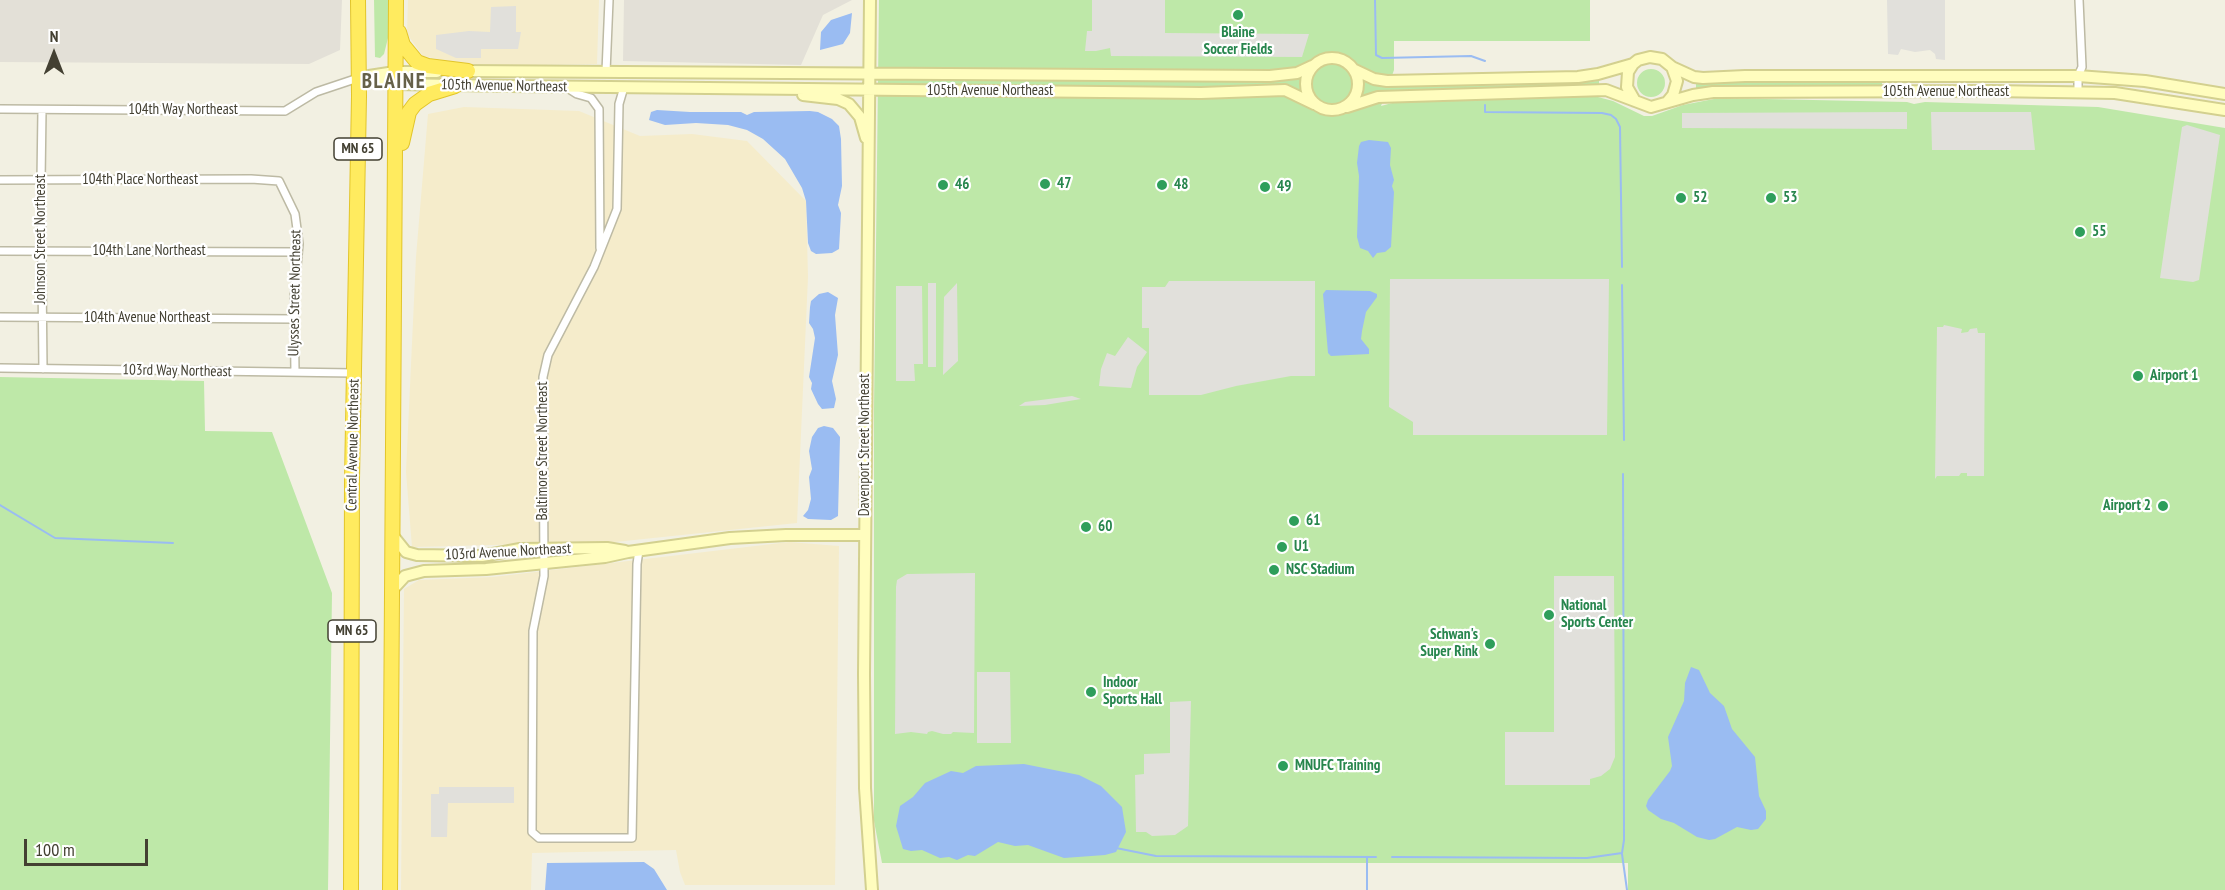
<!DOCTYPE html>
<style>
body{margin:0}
#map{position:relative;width:2225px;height:890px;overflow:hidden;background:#f2f0e2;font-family:"PT Sans Narrow",sans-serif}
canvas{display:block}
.north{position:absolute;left:24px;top:24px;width:60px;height:60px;-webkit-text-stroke:4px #fff;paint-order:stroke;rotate:0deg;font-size:16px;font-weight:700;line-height:24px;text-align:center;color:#434032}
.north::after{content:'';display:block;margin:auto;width:21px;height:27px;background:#434032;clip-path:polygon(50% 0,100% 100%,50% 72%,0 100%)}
.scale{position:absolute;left:24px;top:839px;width:124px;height:27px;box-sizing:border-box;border:3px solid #434032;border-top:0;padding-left:8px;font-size:18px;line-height:21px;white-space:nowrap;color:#434032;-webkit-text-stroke:4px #fff;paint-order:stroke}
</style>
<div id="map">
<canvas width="2225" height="890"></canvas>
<div class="north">N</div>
<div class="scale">100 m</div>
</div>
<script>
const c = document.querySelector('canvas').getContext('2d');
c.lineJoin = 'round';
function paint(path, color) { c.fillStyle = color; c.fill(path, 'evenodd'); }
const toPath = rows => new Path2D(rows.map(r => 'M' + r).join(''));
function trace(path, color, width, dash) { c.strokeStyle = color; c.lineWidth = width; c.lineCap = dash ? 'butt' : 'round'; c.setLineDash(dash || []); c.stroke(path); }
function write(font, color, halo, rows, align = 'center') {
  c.font = font + ' "PT Sans Narrow",sans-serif'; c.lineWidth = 4.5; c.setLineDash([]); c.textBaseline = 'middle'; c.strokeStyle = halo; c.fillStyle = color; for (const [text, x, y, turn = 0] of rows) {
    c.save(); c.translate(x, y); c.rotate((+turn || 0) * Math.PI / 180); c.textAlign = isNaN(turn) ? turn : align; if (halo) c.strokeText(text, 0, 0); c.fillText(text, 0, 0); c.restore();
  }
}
paint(toPath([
 [408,0,599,0,597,64,474,66,423,56,407,34],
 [464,107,579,111,640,136,692,134,747,141,806,201,808,277,797,523,615,542,412,547,406,472,416,257,428,114],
 [789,542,839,546,835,885,685,885,680,872,676,850,532,853,531,890,401,890,404,589,419,580,493,577]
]), '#f5eccb');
paint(toPath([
 [0,0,342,0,340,50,309,64,0,62],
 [624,0,852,0,823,15,801,65,623,61]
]), '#e3e0d7');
paint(toPath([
 [374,0,390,0,389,34,384,54,380,58,375,57],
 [879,0,1590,0,1590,41,1394,41,1394,70,1388,87,1516,85,1599,81,1599,84,1540,89,1387,90,1381,106,1421,95,1559,93,1598,97,1613,101,1644,116,1652,116,1683,105,1719,98,1907,102,1914,104,1925,102,2098,107,2225,128,2225,890,1628,890,1628,863,882,863,874,821,874,409],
 '1637 83a14 14 0 1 1 28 0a14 14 0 1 1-28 0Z',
 [1769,81,1882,83,1882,86,1696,88,1696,84],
 [0,377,204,381,205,431,272,432,332,593,328,890,0,890]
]), '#bee8a8');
paint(toPath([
 [1092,0,1165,0,1165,33,1309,34,1302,57,1111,56,1110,48,1096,51,1085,51,1087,31,1092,31],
 [1887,0,1945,0,1945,60,1936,59,1935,54,1930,50,1915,52,1901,49,1898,55,1888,54],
 [516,6,516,32,521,32,518,49,481,49,481,58,456,58,436,49,436,35,469,31,490,32,491,7],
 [1907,112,1907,129,1682,128,1682,113],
 [1931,112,2031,112,2035,150,1932,150],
 [2187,125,2220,135,2199,280,2193,282,2160,278,2182,127],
 [1390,279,1609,279,1607,435,1413,435,1413,422,1389,407],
 [1169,281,1315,281,1315,376,1291,376,1236,386,1201,395,1149,395,1149,328,1142,328,1142,287,1165,287],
 [928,283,936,283,936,367,928,367],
 [957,283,958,361,943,375,944,297],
 [896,286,922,286,923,364,914,364,915,381,896,381],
 [1944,325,1962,329,1961,333,1968,332,1970,329,1977,328,1978,333,1985,333,1984,476,1967,476,1967,473,1961,473,1959,476,1937,476,1935,479,1937,327,1943,327],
 [1128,337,1147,352,1137,367,1131,388,1099,386,1101,369,1107,353,1115,356],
 [1072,396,1081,399,1045,405,1019,406,1025,402],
 [975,573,974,733,953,732,951,734,943,734,932,731,928,732,927,734,911,732,895,734,896,587,897,580,907,574],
 [1554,576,1614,576,1615,757,1610,769,1601,776,1590,779,1590,785,1505,785,1505,732,1554,732],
 [977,672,1010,672,1011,743,977,743],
 [1191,701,1188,826,1175,835,1152,836,1146,832,1136,832,1135,775,1144,774,1144,754,1170,753,1170,702],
 [439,787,514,787,514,803,448,803,447,837,431,837,431,794,439,794]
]), '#e1e0db');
paint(toPath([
 [852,13,850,33,843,44,820,50,821,32,831,20],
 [657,110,690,112,741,112,747,115,754,112,810,111,818,112,832,119,839,126,841,139,842,186,838,205,841,213,839,249,832,253,816,254,811,251,808,243,806,201,802,188,785,159,763,139,747,130,728,125,696,123,665,125,649,120,651,112],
 [1369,140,1388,142,1391,148,1390,165,1394,180,1392,186,1394,192,1391,247,1385,252,1377,253,1373,258,1368,251,1360,248,1357,237,1359,176,1357,163,1359,146,1361,142],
 [1326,290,1370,291,1377,294,1377,297,1366,312,1362,331,1361,339,1369,349,1369,354,1331,356,1328,353,1323,294],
 [828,292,838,298,835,315,838,355,832,381,836,399,834,408,822,409,818,404,811,389,812,383,809,377,815,338,813,329,809,323,810,307,811,301,819,294],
 [824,426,833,428,840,437,838,516,831,520,808,519,803,516,808,510,811,499,809,477,812,469,809,451,812,437,818,428],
 [1691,667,1699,670,1710,693,1724,706,1732,729,1755,757,1759,796,1766,811,1766,819,1758,829,1751,830,1737,827,1715,839,1709,840,1697,837,1674,823,1661,819,1648,810,1646,806,1648,800,1670,771,1672,766,1668,737,1684,701,1685,683],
 [1024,764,1079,775,1101,786,1122,807,1126,832,1116,852,1105,855,1064,858,1028,845,1015,846,998,842,975,856,968,855,957,860,949,857,940,858,922,850,911,851,903,849,896,826,900,806,913,797,925,783,951,771,963,773,976,766],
 [644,862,654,869,667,890,545,890,547,863]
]), '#9abcf2');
trace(toPath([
 [1375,0,1376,55,1382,58,1471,56,1485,61],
 [1485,105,1485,112,1602,113,1611,115,1616,119,1620,127,1622,267],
 [1622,285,1624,440],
 [0,505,55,538,173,543],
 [1116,848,1156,856,1376,857],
 [1622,854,1627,890],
 [1392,857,1587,858,1622,853,1624,840,1623,474],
 [1367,890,1367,858]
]), '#9abcf2', 2);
const street = toPath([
 [606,72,609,0],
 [566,87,577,94,591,98,599,109,600,248],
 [624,87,619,104,617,209,594,267,548,355,543,377,544,576,533,631,532,832,539,838,632,838,637,564,639,550],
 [2078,92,2078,76,2082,67,2079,0],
 [0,109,285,111,316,92,358,78],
 [42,110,41,181,43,369],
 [0,180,251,179,279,181,295,214,299,244,294,298,295,372],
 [0,251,298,252],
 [0,317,295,319],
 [0,368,354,373]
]);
const secondary = toPath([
 [870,0,864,674,865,788,872,890],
 '1306 84a26 26 0 1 1 52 0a26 26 0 1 1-52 0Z',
 [1355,70,1374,79,1387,81,1578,77,1598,74,1633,64],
 [462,71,1270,76,1297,73,1312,66],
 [369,76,395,72,437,72],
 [358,78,395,84,510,86,1201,93,1285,90,1314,104],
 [803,95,838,99,849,104,860,117,866,138],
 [1635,101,1627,87,1628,72,1633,64,1638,60,1650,57,1662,59,1672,67,1694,77,1703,78,1745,76,2078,76,2145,81,2225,94],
 [1668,101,1673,95,1677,81,1672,67],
 [1347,107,1378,97,1606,90,1651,107,1693,95,1713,92,1991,91,2115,93,2225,110],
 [394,537,406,552,417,555,482,556,520,549,607,548,625,551],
 [393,589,405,576,424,571,486,569,605,557,628,552,730,538,786,535,865,535]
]);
const highway = toPath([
 [399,32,403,45,417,62,428,66,468,71],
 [402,143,409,112,415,104,429,94,455,86],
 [351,890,352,479,359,96,358,0],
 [390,890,396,0]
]);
trace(street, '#bdbaa4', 10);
trace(secondary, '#d3d08f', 14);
trace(highway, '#e2c52b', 16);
trace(street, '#fff', 7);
trace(secondary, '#fffdbe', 10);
trace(highway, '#ffeb5f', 14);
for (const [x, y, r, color] of [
 [1238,15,6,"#2e9e5b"],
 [1045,184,6,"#2e9e5b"],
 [943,185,6,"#2e9e5b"],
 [1162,185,6,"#2e9e5b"],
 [1265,187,6,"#2e9e5b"],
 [1681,198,6,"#2e9e5b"],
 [1771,198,6,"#2e9e5b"],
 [2080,232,6,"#2e9e5b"],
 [2138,376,6,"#2e9e5b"],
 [2163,506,6,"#2e9e5b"],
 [1294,521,6,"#2e9e5b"],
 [1086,527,6,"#2e9e5b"],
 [1282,547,6,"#2e9e5b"],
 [1274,570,6,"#2e9e5b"],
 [1549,615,6,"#2e9e5b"],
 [1490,644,6,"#2e9e5b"],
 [1091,692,6,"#2e9e5b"],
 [1283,766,6,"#2e9e5b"]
]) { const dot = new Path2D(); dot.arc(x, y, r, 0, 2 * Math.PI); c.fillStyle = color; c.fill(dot); trace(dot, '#fff', 2); }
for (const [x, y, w] of [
 [358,149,48],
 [352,631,48]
]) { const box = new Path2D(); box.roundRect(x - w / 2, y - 11, w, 22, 4.5); c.fillStyle = '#fff'; c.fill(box); trace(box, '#434032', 1.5); }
write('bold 14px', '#434032', null, [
 ["MN 65",358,149],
 ["MN 65",352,631]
]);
write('bold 15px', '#27864d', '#fff', [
 ["Blaine",1238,33,"center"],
 ["Soccer Fields",1238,50,"center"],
 ["47",1057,184],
 ["46",955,185],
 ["48",1174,185],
 ["49",1277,187],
 ["52",1693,198],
 ["53",1783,198],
 ["55",2092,232],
 ["Airport 1",2150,376],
 ["Airport 2",2151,506,"right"],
 ["61",1306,521],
 ["60",1098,527],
 ["U1",1294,547],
 ["NSC Stadium",1286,570],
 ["National",1561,606],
 ["Sports Center",1561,623],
 ["Schwan's",1478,635,"right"],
 ["Super Rink",1478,652,"right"],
 ["Indoor",1103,683],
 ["Sports Hall",1103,700],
 ["MNUFC Training",1295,766]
], 'left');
write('15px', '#434032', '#fff', [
 ["105th Avenue Northeast",504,86,1],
 ["105th Avenue Northeast",990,91],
 ["105th Avenue Northeast",1946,92],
 ["104th Way Northeast",183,110],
 ["104th Place Northeast",140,180],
 ["Johnson Street Northeast",41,239,-90],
 ["104th Lane Northeast",149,251],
 ["Ulysses Street Northeast",295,293,-89],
 ["104th Avenue Northeast",147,318],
 ["103rd Way Northeast",177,371,1],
 ["Central Avenue Northeast",353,445,-89],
 ["Davenport Street Northeast",865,445,-90],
 ["Baltimore Street Northeast",543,451,-90],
 ["103rd Avenue Northeast",508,552,-3]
]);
c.letterSpacing = '1.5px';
write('bold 21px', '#666149', '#fff', [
 ["BLAINE",394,82]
]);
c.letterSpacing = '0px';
</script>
